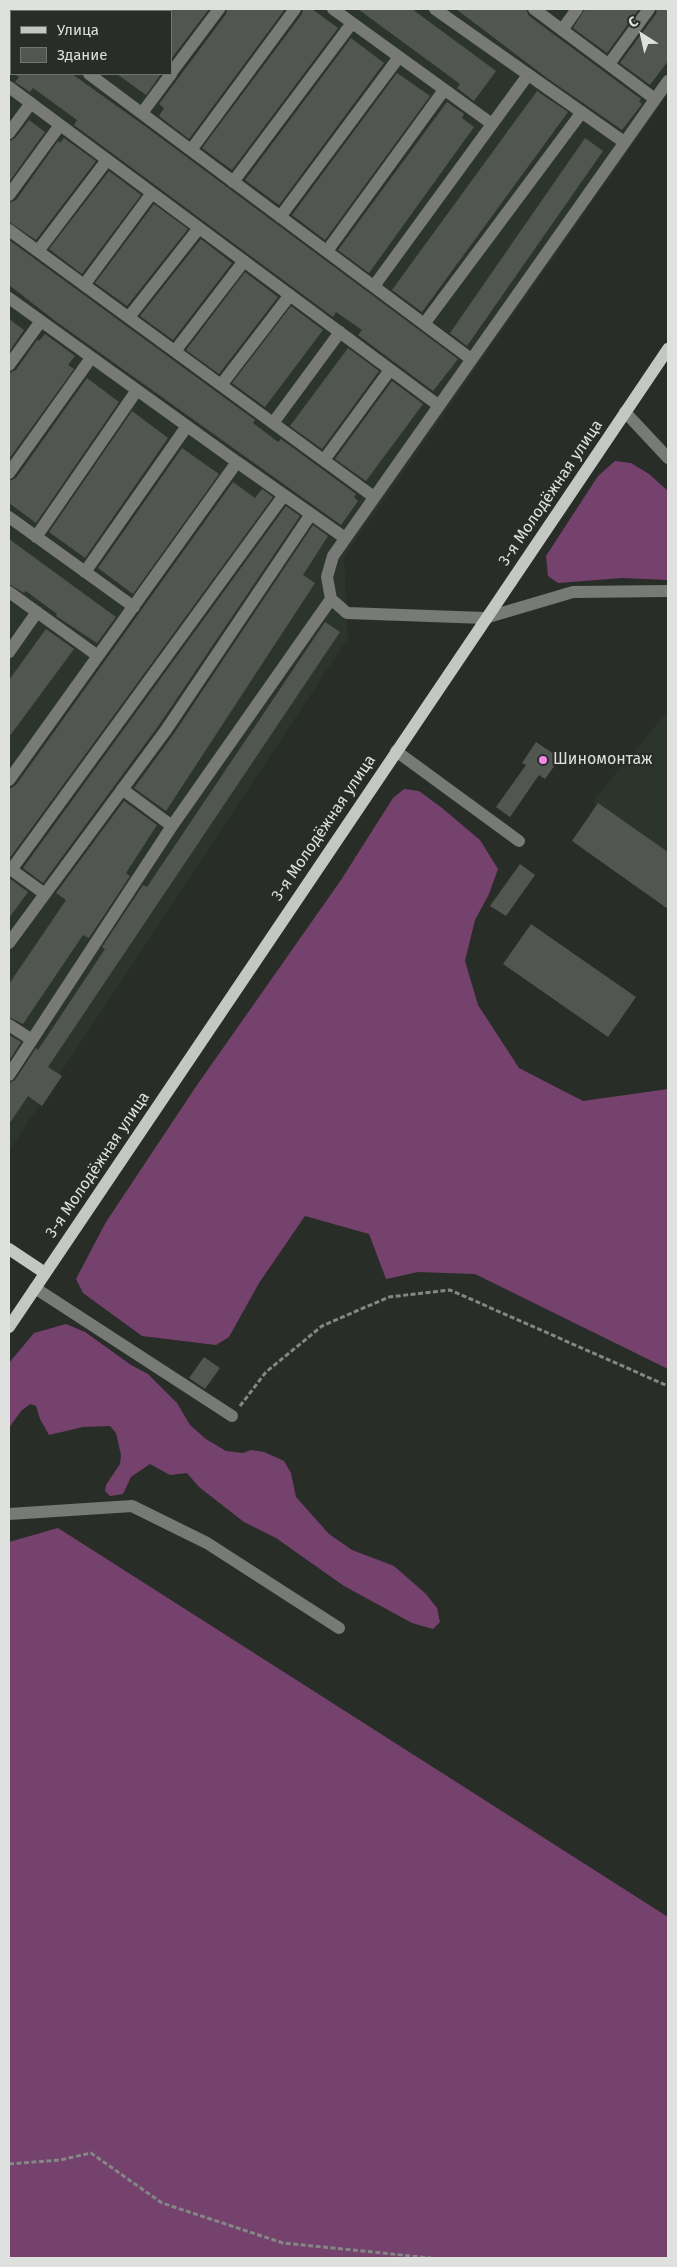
<!DOCTYPE html>
<meta charset="utf-8">
<style>
body{margin:0}
#map{position:relative;width:677px;height:2267px;overflow:hidden;background:#292d28;font-family:"Fira Sans",sans-serif}
canvas{display:block}
.frame{position:absolute;inset:0;border:10px solid #dee1de;pointer-events:none}
.legend{position:absolute;left:10px;top:10px;width:162px;height:65px;box-sizing:border-box;background:#292d28;border:1px solid #717571;margin:0;padding:6px 9px;list-style:none;font-size:15px;color:#dee1de}
.legend li{display:flex;align-items:center;gap:10px;height:25px}
.legend b{width:25px;border:1px solid #717571}
.north{position:absolute;left:617px;top:10px;width:50px;height:50px;-webkit-text-stroke:4px #292d28;paint-order:stroke;rotate:325deg;font-size:14px;font-weight:700;line-height:20px;text-align:center;color:#dee1de}
.north::after{content:'';display:block;margin:auto;width:18px;height:22px;background:#dee1de;clip-path:polygon(50% 0,100% 100%,50% 72%,0 100%)}
</style>
<div id="map">
<canvas width="677" height="2267"></canvas>
<div class="frame"></div>
<ul class="legend">
<li><b style="height:6px;background:#c4c8c3"></b>Улица</li>
<li><b style="height:14px;background:#515650"></b>Здание</li>
</ul>
<div class="north">С</div>
</div>
<script>
const c = document.querySelector('canvas').getContext('2d');
c.lineJoin = 'round';
function paint(path, color) { c.fillStyle = color; c.fill(path, 'evenodd'); }
const toPath = rows => new Path2D(rows.map(r => 'M' + r).join(''));
function trace(path, color, width, dash) { c.strokeStyle = color; c.lineWidth = width; c.lineCap = dash ? 'butt' : 'round'; c.setLineDash(dash || []); c.stroke(path); }
function write(font, color, halo, rows, align = 'center') {
  c.font = font + ' "Fira Sans",sans-serif'; c.lineWidth = 4.5; c.setLineDash([]); c.textBaseline = 'middle'; c.strokeStyle = halo; c.fillStyle = color; for (const [text, x, y, turn = 0] of rows) {
    c.save(); c.translate(x, y); c.rotate((+turn || 0) * Math.PI / 180); c.textAlign = isNaN(turn) ? turn : align; if (halo) c.strokeText(text, 0, 0); c.fillText(text, 0, 0); c.restore();
  }
}
paint(toPath([
 [9,9,668,9,668,94,344,557,348,638,9,1151],
 [11,11,171,11,171,74,11,74],
 [668,711,668,859,592,802]
]), '#2c352b');
paint(toPath([
 [615,461,631,463,649,474,668,491,668,580,622,578,558,583,548,576,546,556,598,476],
 [404,789,419,791,442,808,480,840,498,869,489,894,475,920,465,961,478,1005,519,1068,583,1101,668,1089,668,1369,475,1274,418,1272,386,1279,369,1234,305,1216,259,1283,229,1337,216,1345,142,1336,83,1293,76,1279,106,1222,195,1088,341,880,393,798],
 [66,1324,85,1332,131,1365,148,1374,177,1403,190,1425,206,1439,226,1451,243,1453,251,1450,264,1452,284,1461,291,1473,296,1497,329,1534,352,1550,394,1566,426,1594,437,1608,440,1622,433,1629,412,1623,344,1586,276,1538,244,1522,199,1487,187,1473,170,1475,150,1464,131,1477,123,1494,110,1496,105,1491,106,1485,120,1464,121,1455,116,1433,110,1426,83,1427,49,1435,40,1419,36,1406,30,1404,21,1411,9,1428,9,1363,34,1333],
 [58,1528,668,1917,668,2258,9,2258,9,1542]
]), '#75416d');
paint(toPath([
 [171,9,209,9,171,59],
 [227,9,285,9,189,139,159,116,164,108,159,104,226,14],
 [303,9,312,9,338,28,232,170,202,148,302,14],
 [358,9,412,9,496,71,474,101,457,88,460,84],
 [456,9,526,9,529,16,641,99,639,101,642,104,622,130,547,78],
 [585,9,639,9,607,53,573,28],
 [657,9,668,9,668,61,650,85,620,63,656,14],
 [351,38,384,63,279,205,245,180],
 [397,73,430,96,325,240,292,215],
 [14,74,72,74,149,129,458,359,433,391,358,335,362,330,336,312,333,317,74,125,77,120,33,88,30,92,15,82,19,77],
 [117,74,161,74,146,95],
 [537,91,568,112,422,312,392,290],
 [447,102,464,114,462,118,474,127,369,273,338,250],
 [29,120,45,132,9,182,9,141,15,138],
 [64,138,96,161,36,240,9,222,9,203,16,200,58,141,60,143],
 [585,138,603,151,467,346,450,333],
 [109,171,141,195,82,274,49,249],
 [154,204,188,229,127,306,95,283],
 [201,239,232,263,173,340,140,316],
 [9,240,255,420,253,423,278,442,281,439,356,494,354,497,358,501,341,525,54,320,9,285],
 [245,272,278,297,219,374,186,350],
 [291,306,323,330,265,407,232,383],
 [9,319,24,330,9,352],
 [45,334,75,356,68,365,74,369,9,459,9,373,16,370,37,340,39,341],
 [348,348,379,371,322,449,290,426],
 [87,378,119,402,36,523,9,503,9,481,16,478],
 [392,381,423,404,366,481,335,459],
 [132,411,168,438,85,558,49,532],
 [182,448,219,474,133,594,98,568],
 [233,482,255,498,262,489,273,497,9,859,9,789,16,785],
 [286,506,300,516,159,725,43,883,23,868],
 [313,525,328,536,303,575,315,583,166,811,134,788,173,735],
 [9,539,116,617,97,643,56,616,57,614,26,591,24,593,9,584],
 [325,622,340,632,48,1067,62,1076,42,1106,28,1096,9,1124,9,1083,15,1080,36,1048,38,1050,105,949,102,947,143,885,147,887],
 [46,629,74,649,9,737,9,680],
 [536,742,560,758,545,779,539,775,510,817,496,807,526,765,522,763],
 [124,801,157,825,126,873,130,876,89,938,83,935,23,1024,9,1017,9,984,66,900,56,893],
 [598,803,668,852,668,909,572,841],
 [520,864,535,875,506,916,490,906],
 [9,878,28,892,9,918],
 [531,924,636,997,608,1037,503,964],
 [9,1035,21,1042,9,1061],
 [204,1357,220,1368,205,1389,189,1378]
]), '#515650');
trace(toPath([
 [240,1406,266,1372,322,1326,389,1297,450,1290,668,1386],
 [9,2164,60,2160,91,2153,162,2203,283,2243,431,2258]
]), '#848884', 3, [5, 2.5]);
trace(toPath([
 [333,9,492,124],
 [435,9,624,142],
 [534,9,655,99],
 [88,11,90,9],
 [139,11,141,9],
 [562,30,577,9],
 [9,60,11,57],
 [609,64,649,9],
 [171,73,219,9],
 [89,74,471,359],
 [668,81,333,556,327,577,331,599,347,613,485,618,573,592,668,591],
 [9,87,438,405],
 [142,113,171,74],
 [9,133,31,103],
 [191,150,295,9],
 [233,182,352,23],
 [9,195,60,125],
 [280,217,399,57],
 [9,230,374,497],
 [38,251,107,160],
 [327,251,444,90],
 [84,285,152,193],
 [374,286,528,75],
 [9,298,237,462,9,780],
 [129,317,199,228],
 [424,324,582,112],
 [175,351,244,261],
 [9,365,41,321],
 [221,385,290,295],
 [625,412,668,458],
 [273,423,340,332],
 [324,460,390,370],
 [237,462,345,538],
 [9,473,91,358],
 [9,517,134,607],
 [36,537,137,390],
 [85,572,187,426],
 [9,592,98,656],
 [9,652,37,612],
 [396,751,519,841],
 [122,789,172,826],
 [9,868,45,894,9,943],
 [11,870,284,495],
 [45,894,166,730,311,514],
 [9,1025,32,1040],
 [9,1075,172,826,331,599],
 [35,1288,232,1416],
 [9,1514,132,1506,207,1543,339,1628]
]), '#787a77', 12);
trace(toPath([
 [9,1249,45,1273],
 [9,1327,668,349]
]), '#c4c8c3', 12);
for (const [x, y, r, color] of [
 [543,760,5,"#f987e9"]
]) { const dot = new Path2D(); dot.arc(x, y, r, 0, 2 * Math.PI); c.fillStyle = color; c.fill(dot); trace(dot, '#292d28', 2); }
write('16px', '#dee1de', '#292d28', [
 ["3-я Молодёжная улица",551,493,-56],
 ["3-я Молодёжная улица",324,828,-56],
 ["3-я Молодёжная улица",98,1165,-56]
]);
write('16px', '#dee1de', '#292d28', [
 ["Шиномонтаж",553,760]
], 'left');
</script>
